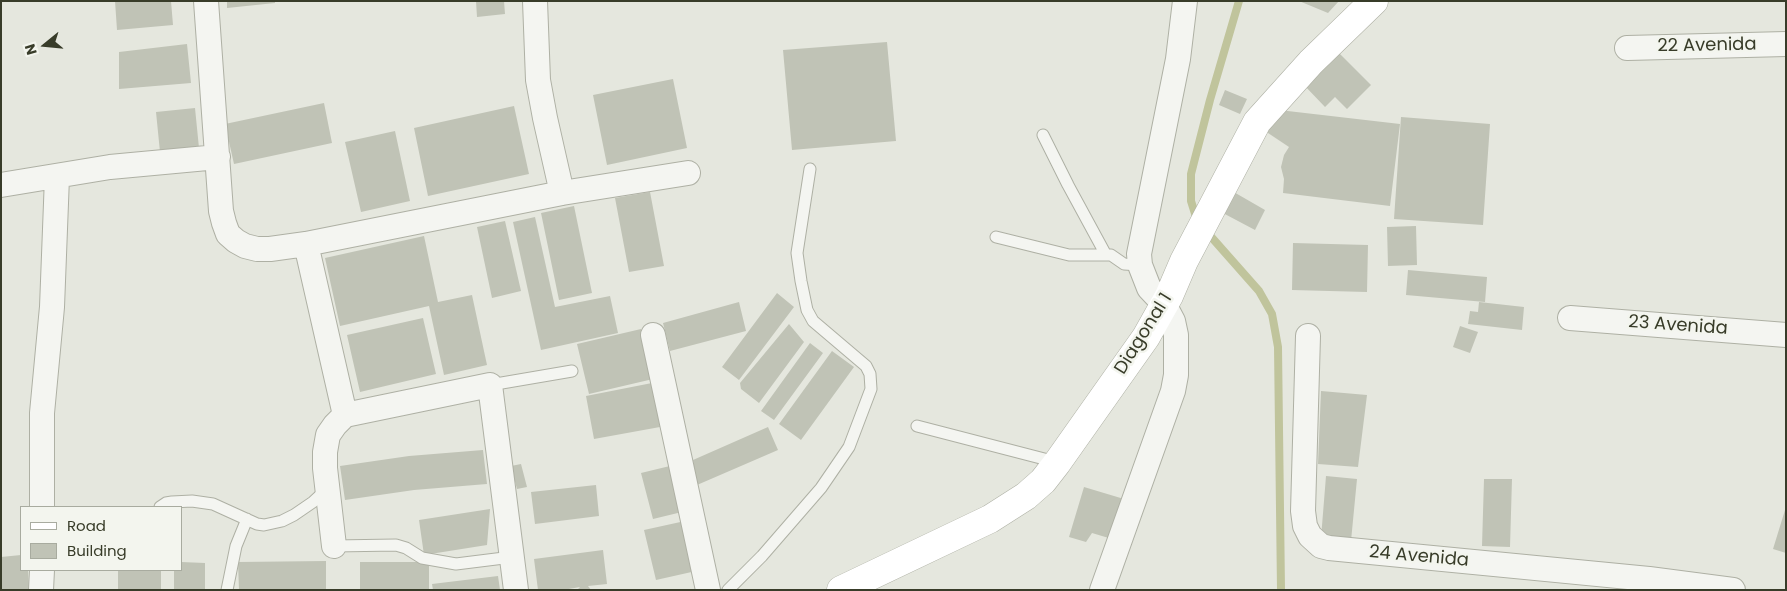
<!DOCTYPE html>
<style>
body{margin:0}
#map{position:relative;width:1787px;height:591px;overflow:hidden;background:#e5e7de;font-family:Poppins,sans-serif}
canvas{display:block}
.frame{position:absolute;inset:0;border:2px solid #383c29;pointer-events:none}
.legend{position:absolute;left:20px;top:506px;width:162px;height:65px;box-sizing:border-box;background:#f3f5ee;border:1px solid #a8ab9f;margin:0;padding:6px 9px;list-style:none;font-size:15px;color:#383c29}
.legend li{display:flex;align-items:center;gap:10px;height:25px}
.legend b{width:25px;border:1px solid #a8ab9f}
.north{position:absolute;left:20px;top:20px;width:50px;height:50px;-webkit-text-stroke:4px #f3f5ee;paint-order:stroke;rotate:253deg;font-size:14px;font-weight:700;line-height:20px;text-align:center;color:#383c29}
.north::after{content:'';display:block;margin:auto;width:18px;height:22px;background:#383c29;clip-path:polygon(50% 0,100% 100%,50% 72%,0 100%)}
</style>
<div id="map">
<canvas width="1787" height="591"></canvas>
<div class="frame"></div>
<ul class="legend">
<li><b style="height:6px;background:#fff"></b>Road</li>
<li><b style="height:14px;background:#c0c3b6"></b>Building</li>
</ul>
<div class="north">N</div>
</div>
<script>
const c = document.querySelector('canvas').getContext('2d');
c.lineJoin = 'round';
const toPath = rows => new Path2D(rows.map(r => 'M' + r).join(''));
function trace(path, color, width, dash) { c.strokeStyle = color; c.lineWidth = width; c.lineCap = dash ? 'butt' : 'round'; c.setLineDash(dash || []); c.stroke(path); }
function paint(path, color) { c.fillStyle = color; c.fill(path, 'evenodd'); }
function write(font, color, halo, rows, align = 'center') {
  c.font = font + ' Poppins,sans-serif'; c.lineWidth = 5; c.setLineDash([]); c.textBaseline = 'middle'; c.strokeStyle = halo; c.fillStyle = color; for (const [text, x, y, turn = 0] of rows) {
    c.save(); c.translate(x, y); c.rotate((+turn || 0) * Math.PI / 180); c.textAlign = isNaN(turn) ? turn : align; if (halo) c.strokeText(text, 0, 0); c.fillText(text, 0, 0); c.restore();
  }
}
trace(toPath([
 [1197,220,1191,201,1191,174,1210,100,1239,1],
 [1206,231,1259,291,1272,314,1278,347,1281,590]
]), '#c0c49c', 8);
paint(toPath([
 [115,1,171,1,173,25,117,30],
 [227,1,275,1,275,3,227,8],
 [476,1,504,1,505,14,477,17],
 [1299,1,1339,1,1328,13],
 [887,42,896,141,792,150,783,50],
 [187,44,191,83,119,89,119,52],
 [1337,51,1371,85,1347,109,1335,97,1325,107,1303,84],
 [673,79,687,148,607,165,593,95],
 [1225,90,1247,99,1240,114,1219,105],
 [324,103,332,143,234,164,225,124],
 [514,106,529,174,428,196,414,128],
 [195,108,199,148,160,152,156,112],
 [1279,110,1400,124,1390,206,1283,193,1284,179,1281,167,1284,155,1289,147,1265,131],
 [1401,117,1490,124,1483,225,1394,219],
 [395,131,410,201,361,212,345,142],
 [1232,191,1265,210,1255,230,1221,212],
 [650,192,664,266,629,272,615,198],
 [574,206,592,293,559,300,541,213],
 [535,217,555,307,610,296,618,333,541,350,513,222],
 [505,221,521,291,492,298,477,227],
 [1416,226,1417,265,1388,266,1387,227],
 [424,236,438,302,472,295,487,365,444,375,429,306,340,326,325,258],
 [1293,243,1368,245,1367,292,1292,290],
 [1408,270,1487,277,1485,302,1406,295],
 [777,293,794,307,739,380,722,367],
 [739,302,746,331,670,351,663,323],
 [1479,302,1524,307,1522,330,1468,324,1470,311,1478,312],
 [423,318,436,374,360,392,347,335],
 [789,324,804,342,759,403,741,389,740,383],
 [1460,326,1478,332,1470,353,1453,347],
 [641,329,653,379,589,394,577,344],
 [810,343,823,353,774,420,761,411],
 [832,351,854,367,801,440,779,424],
 [652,383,660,427,594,439,586,396],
 [1321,391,1367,395,1358,467,1318,464],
 [768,427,778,450,697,485,693,460],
 [483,450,487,484,414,490,345,500,340,466,409,456],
 [521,464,527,487,517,489,511,466],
 [674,465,686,511,653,519,641,473],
 [1326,476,1357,479,1351,541,1321,538],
 [1484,479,1512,479,1510,547,1482,546],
 [596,485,599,516,535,524,531,492],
 [1084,487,1124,499,1112,539,1092,533,1086,542,1069,537],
 [490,509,487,545,424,555,419,520],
 [1785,510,1786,510,1786,553,1773,549],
 [685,521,696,571,656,580,644,530],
 [603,550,607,584,588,586,591,590,577,590,580,587,563,590,538,590,534,559],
 [21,555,21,570,28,570,29,590,1,590,1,557],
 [326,561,326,590,239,590,238,562],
 [181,562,205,563,205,590,174,590,174,570,181,570],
 [360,562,429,562,429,590,360,590],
 [118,570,161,570,161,590,118,590],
 [498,576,500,590,433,590,432,584]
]), '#c0c3b6');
const lane = toPath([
 [1043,135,1068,185,1106,255],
 [996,237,1069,255,1111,255,1124,264,1140,265],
 [490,385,572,371],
 [917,426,1056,462],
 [160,507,166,503,172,502,192,501,213,504,257,524,264,525,282,521,294,515,313,502,327,489],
 [334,546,396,545,406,548,422,558,456,564,512,557],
 [227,590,236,546,247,519],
 [728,590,762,556,821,488,849,447,871,389,870,374,866,366,813,321,807,310,801,281,797,253,810,169]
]);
const street = toPath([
 [206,1,221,211,224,223,228,234,236,241,245,246,257,249,270,249,306,244,562,193,688,173],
 [535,1,538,80,545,118,562,193],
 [1627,48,1786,44],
 [1,185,110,167,218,157],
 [306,244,345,415],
 [1570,318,1786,335],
 [653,335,708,590],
 [1308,336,1303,511,1305,526,1310,536,1321,546,1329,548,1649,579,1733,590],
 [42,507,42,413,52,307,57,177],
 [334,546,325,468,325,452,328,435,335,425,345,415,490,385,516,590],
 [41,590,42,570],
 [1102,590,1173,391,1176,375,1176,335,1173,321,1164,304,1149,288,1140,265,1139,254,1178,59,1185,1]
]);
const secondary = toPath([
 [841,590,990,519,1026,496,1043,481,1057,463,1146,337,1169,296,1184,261,1257,122,1311,62,1374,1]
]);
trace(lane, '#aeb0a4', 13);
trace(street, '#aeb0a4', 26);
trace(secondary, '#aeb0a4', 29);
trace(lane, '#f4f5f1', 11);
trace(street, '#f4f5f1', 24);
trace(secondary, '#fff', 28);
write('18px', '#383c29', '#f3f5ee', [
 ["22 Avenida",1707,46,-1],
 ["23 Avenida",1678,326,4],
 ["Diagonal 1",1144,334,-58],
 ["24 Avenida",1419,557,5]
]);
</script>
